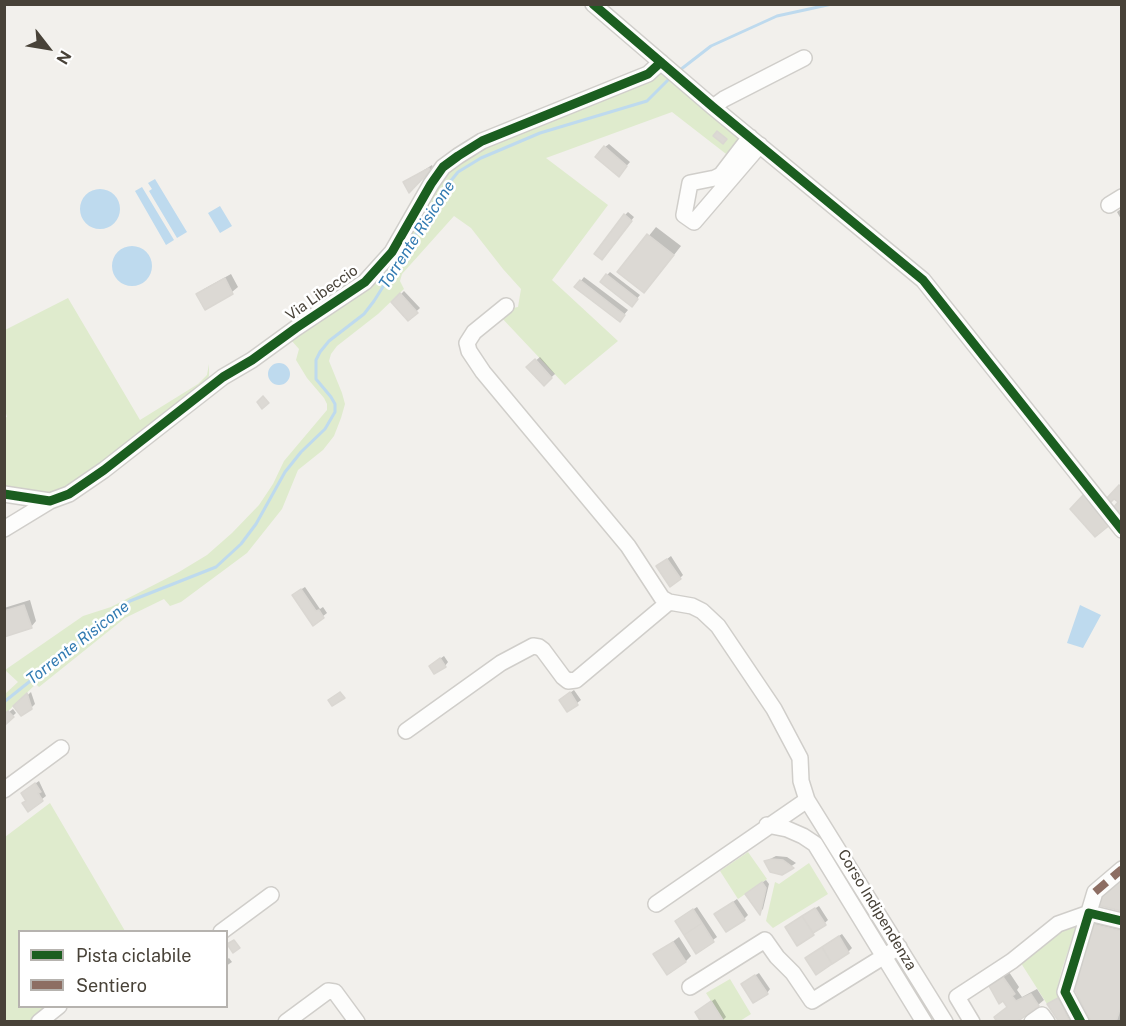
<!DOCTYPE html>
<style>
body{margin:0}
#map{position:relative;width:1126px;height:1026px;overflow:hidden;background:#f2f0ec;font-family:"Public Sans",sans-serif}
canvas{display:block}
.frame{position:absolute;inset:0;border:6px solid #484238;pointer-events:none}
.legend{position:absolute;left:18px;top:930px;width:210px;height:78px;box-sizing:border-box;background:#fff;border:2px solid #b6b3af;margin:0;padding:8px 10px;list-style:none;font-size:18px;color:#484238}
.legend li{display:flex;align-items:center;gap:12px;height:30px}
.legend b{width:30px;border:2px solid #b6b3af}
.north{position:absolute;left:18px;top:18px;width:60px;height:60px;-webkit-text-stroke:4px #fff;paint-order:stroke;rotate:121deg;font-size:16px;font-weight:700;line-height:24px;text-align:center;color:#484238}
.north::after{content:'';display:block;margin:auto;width:21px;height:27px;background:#484238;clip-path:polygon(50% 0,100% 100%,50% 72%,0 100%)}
</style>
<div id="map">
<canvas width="1126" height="1026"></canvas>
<div class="frame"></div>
<ul class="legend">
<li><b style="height:8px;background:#1b5e20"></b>Pista ciclabile</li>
<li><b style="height:8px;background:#8d6e63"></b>Sentiero</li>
</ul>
<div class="north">N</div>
</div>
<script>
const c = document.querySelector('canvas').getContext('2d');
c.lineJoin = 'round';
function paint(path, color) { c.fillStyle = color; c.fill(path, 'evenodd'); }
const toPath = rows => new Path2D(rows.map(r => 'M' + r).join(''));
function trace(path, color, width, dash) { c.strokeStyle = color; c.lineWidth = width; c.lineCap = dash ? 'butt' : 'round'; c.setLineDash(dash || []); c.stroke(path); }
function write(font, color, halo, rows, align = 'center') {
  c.font = font + ' "Public Sans",sans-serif'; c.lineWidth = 5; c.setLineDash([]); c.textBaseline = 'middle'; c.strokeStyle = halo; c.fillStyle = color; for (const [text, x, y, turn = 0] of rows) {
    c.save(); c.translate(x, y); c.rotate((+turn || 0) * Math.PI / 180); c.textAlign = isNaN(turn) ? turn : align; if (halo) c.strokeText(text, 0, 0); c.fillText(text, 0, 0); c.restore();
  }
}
paint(toPath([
 [663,71,737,135,738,144,730,157,672,112,546,158,608,205,552,280,618,341,565,385,499,315,508,309,518,307,521,289,503,269,471,228,454,216,402,274,400,281,404,289,378,314,337,346,331,354,329,361,342,393,345,404,341,418,334,436,323,450,298,470,282,509,247,553,181,602,170,606,164,599,125,618,39,687,36,684,5,714,5,694,18,682,5,670,83,616,111,607,179,572,207,555,232,533,259,505,273,484,284,461,327,410,327,404,324,398,307,378,296,360,299,349,291,340,354,296,447,171,486,144],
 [68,298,140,420,198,384,207,375,209,364,209,376,205,382,62,494,5,490,4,418,7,417,5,410,5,330],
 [50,803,125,931,20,932,20,1006,51,1007,31,1021,5,1022,5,837],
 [748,852,767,879,738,899,720,871],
 [809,863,828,894,773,928,766,921,775,882,779,884],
 [1078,921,1062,969,1057,989,1058,998,1047,1004,1019,960,1051,933],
 [730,979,751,1014,740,1021,724,1021,706,993]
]), '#dfebcd');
paint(toPath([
 [155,179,187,232,177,238,149,191,152,189,148,183],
 [142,187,174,240,166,245,135,191],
 '80 209a20 20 0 1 1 40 0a20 20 0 1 1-40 0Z',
 [220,206,232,226,220,233,208,213],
 '112 266a20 20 0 1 1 40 0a20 20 0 1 1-40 0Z',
 '268 374a11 11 0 1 1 22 0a11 11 0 1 1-22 0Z',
 [1080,605,1101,615,1083,648,1067,643]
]), '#bedaee');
paint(toPath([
 [609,144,630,162,622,171,605,147],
 [432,165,433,167,410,191,405,182],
 [1122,208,1122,221,1117,212],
 [628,212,634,217,605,255,625,215],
 [656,227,681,246,652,283,620,272],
 [610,272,640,295,635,301,607,275],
 [231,274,238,287,232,292,206,308,198,294,204,289],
 [584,277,628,310,623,316,577,286],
 [404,291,420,308,408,319,393,302],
 [540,357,555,374,544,384,528,367],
 [671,556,683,575,680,578,662,563],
 [305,587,320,609,323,607,327,613,313,624,297,592],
 [30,600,36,621,31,627,4,635,4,608],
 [444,656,448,662,445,666,434,663],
 [574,690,581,700,568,710,564,697],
 [31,692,35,704,31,708,15,707],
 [13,709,16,713,4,724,4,716],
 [39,781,46,796,28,810,26,790],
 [776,856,787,857,796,863,781,873,766,861],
 [766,880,769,884,763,909,760,912,751,890],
 [737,899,748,915,744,919,720,911],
 [819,906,828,920,813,934,790,924],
 [697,907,717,937,697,952,680,918],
 [1101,917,1122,922,1121,1022,1093,1022,1093,925],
 [842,934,852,948,848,952,810,955],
 [679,937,691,956,686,961,655,955],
 [229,958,232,962,226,966,226,960],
 [1009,972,1019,987,1017,990,1022,997,1037,989,1044,1000,1038,1005,1008,1006,991,986],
 [759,973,770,989,767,993,746,981],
 [1064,994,1078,1022,1061,1022,1049,1004],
 [715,999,726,1017,723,1020,700,1009]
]), '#0003');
trace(toPath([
 [680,70,711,46,777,16,832,4],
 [4,702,130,601,216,567,241,544,256,524,285,472,301,452,325,429,335,412,335,404,331,397,316,379,316,360,320,352,329,341,364,314,374,301,445,188,458,172,481,158,540,133,647,101,670,78]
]), '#bedaee', 3);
const building = toPath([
 [717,131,727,139,723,144,713,136,717,131],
 [604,146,627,166,619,177,595,157,604,146],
 [429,168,430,171,409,193,403,182,429,168],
 [624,214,632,221,602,260,594,254,624,214],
 [647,234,674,255,644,293,617,272,647,234],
 [606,274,638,299,632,307,600,282,606,274],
 [225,278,233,294,205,310,196,294,225,278],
 [580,280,625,315,620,322,574,287,580,280],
 [400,293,418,313,408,321,391,302,400,293],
 [535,359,552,378,544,386,526,367,535,359],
 [263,396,269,403,262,409,257,402,263,396],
 [1119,485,1122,487,1120,515,1113,508,1118,502,1114,499,1109,504,1105,500,1119,485],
 [1085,493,1111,524,1095,537,1070,509,1085,493],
 [667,559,681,579,670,587,656,566,667,559],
 [301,589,316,611,319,610,324,618,313,626,292,595,301,589],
 [24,605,32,628,4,637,4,611,24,605],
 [440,658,446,667,434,674,429,666,440,658],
 [340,692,345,698,332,706,328,700,340,692],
 [570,692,578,705,567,712,559,700,570,692],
 [27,693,32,709,21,716,13,706,27,693],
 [8,711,14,717,4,726,4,714,8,711],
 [35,783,41,792,38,793,43,801,28,812,22,803,26,801,21,793,35,783],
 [772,859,783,860,794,868,782,875,770,872,764,861,772,859],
 [1122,871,1122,911,1097,905,1101,890,1122,871],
 [762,882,766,888,760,915,745,894,762,882],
 [733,902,745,920,726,932,714,914,733,902],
 [815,908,826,925,813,933,802,916,815,908],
 [693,909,702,923,684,935,675,921,693,909],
 [802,916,814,935,797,946,785,927,802,916],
 [702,923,714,942,696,954,684,935,702,923],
 [1092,924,1122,931,1122,1003,1116,1022,1091,1022,1075,990,1092,924],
 [839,936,849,953,832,964,822,947,839,936],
 [234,940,240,948,233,953,227,944,234,940],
 [673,942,686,962,667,975,653,954,673,942],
 [822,947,832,964,816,975,805,958,822,947],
 [755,975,768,994,753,1003,741,984,755,975],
 [1003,977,1015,994,1012,996,1016,1001,1031,994,1039,1006,1017,1022,997,1022,994,1017,1007,1007,1003,1001,999,1004,989,986,1003,977],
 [1058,998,1061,1003,1070,1022,1059,1022,1047,1004,1058,998],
 [711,1001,724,1022,701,1022,695,1012,711,1001]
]);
paint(building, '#dcd9d4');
trace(building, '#dad7d2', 1.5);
const minor = toPath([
 [593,4,713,107,923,280,1122,530],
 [713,107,724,99,804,58],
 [750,137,721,175,715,178,690,183,684,215,694,222,760,145],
 [1109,205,1122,197],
 [506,306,474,332,467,343,469,351,483,372,628,546,662,598,669,602,692,606,702,611,718,626,774,709,800,758,801,781,807,800,945,1022],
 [4,494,50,501,69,494,104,470,223,377,252,360,296,328,365,282,392,252,431,184,443,167,458,156,482,141,638,78,648,74,661,62],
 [4,529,50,501],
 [406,731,501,663,533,646,539,647,543,650,563,677,568,681,576,680,669,602],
 [4,790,61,748],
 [767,825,787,829,803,836,815,844,924,1022],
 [656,904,807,800],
 [1089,913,1122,921],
 [221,932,271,895],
 [690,987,765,940,777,957,793,973,812,1001,899,947],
 [39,1022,59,1006],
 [286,1022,328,991,335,992,357,1022],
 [972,1022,957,997,1012,961,1058,924,1089,913],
 [1032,1022,1042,1015,1047,1022],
 [1081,1022,1065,992,1095,892,1122,869]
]);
trace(minor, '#d0ceca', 18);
trace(minor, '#fdfdfc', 15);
trace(toPath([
 [1095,892,1122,869]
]), '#8d6e63', 8, [15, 8]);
trace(toPath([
 [593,4,713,107,923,280,1122,530],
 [4,494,50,501,69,494,104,470,223,377,252,360,296,328,365,282,392,252,431,184,443,167,458,156,482,141,638,78,648,74,661,62],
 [1081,1022,1065,992,1089,913,1122,921]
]), '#1b5e20', 9);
write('15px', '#484238', '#fff', [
 ["Via Libeccio",322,293,-35],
 ["Corso Indipendenza",877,910,59]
]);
write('italic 16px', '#337bb2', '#fff', [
 ["Torrente Risicone",417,235,-57],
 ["Torrente Risicone",78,643,-38]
]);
</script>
